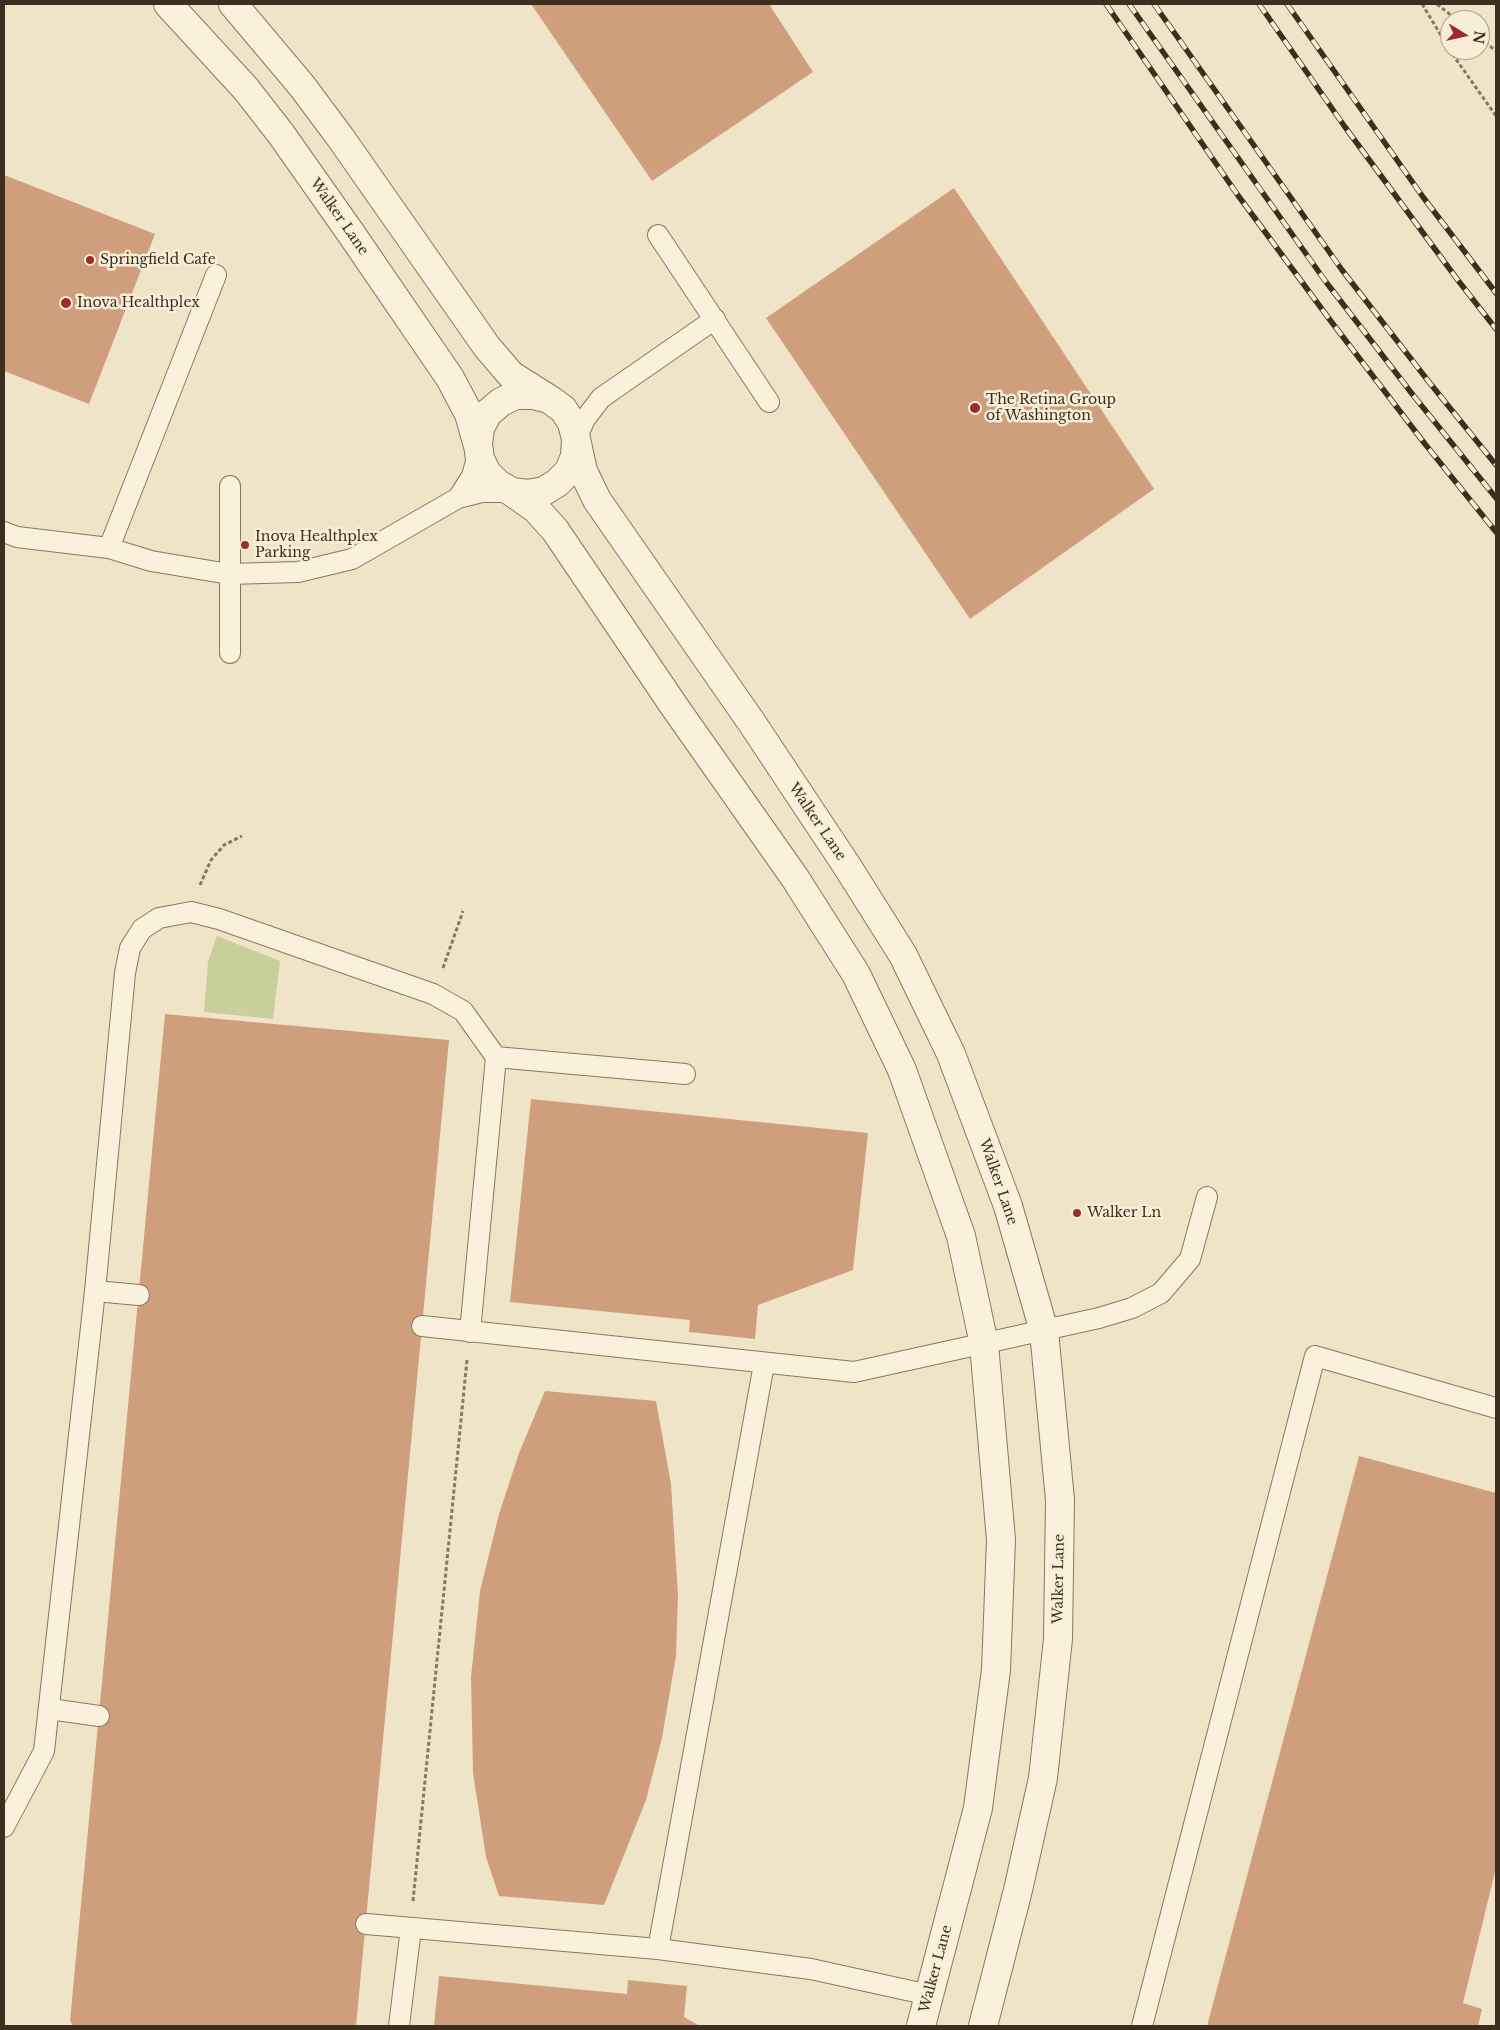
<!DOCTYPE html>
<style>
body{margin:0}
#map{position:relative;width:1500px;height:2030px;overflow:hidden;background:#f0e4c8;font-family:"Libre Baskerville",serif}
canvas{display:block}
.frame{position:absolute;inset:0;border:5px solid #3d2e20;pointer-events:none}
.north{position:absolute;left:1440px;top:10px;width:50px;height:50px;box-sizing:border-box;background:#f7eed8;border:1px solid #ada18e;border-radius:50%;rotate:99deg;font-size:14px;font-weight:700;line-height:20px;text-align:center;color:#3d2e20}
.north::after{content:'';display:block;margin:auto;width:18px;height:22px;background:#9e2a2b;clip-path:polygon(50% 0,100% 100%,50% 72%,0 100%)}
</style>
<div id="map">
<canvas width="1500" height="2030"></canvas>
<div class="frame"></div>
<div class="north">N</div>
</div>
<script>
const c = document.querySelector('canvas').getContext('2d');
c.lineJoin = 'round';
function paint(path, color) { c.fillStyle = color; c.fill(path, 'evenodd'); }
const toPath = rows => new Path2D(rows.map(r => 'M' + r).join(''));
function trace(path, color, width, dash) { c.strokeStyle = color; c.lineWidth = width; c.lineCap = dash ? 'butt' : 'round'; c.setLineDash(dash || []); c.stroke(path); }
function write(font, color, halo, rows, align = 'center') {
  c.font = font + ' "Libre Baskerville",serif'; c.lineWidth = 5; c.setLineDash([]); c.textBaseline = 'middle'; c.strokeStyle = halo; c.fillStyle = color; for (const [text, x, y, turn = 0] of rows) {
    c.save(); c.translate(x, y); c.rotate((+turn || 0) * Math.PI / 180); c.textAlign = isNaN(turn) ? turn : align; if (halo) c.strokeText(text, 0, 0); c.fillText(text, 0, 0); c.restore();
  }
}
paint(toPath([
 [217,936,280,961,273,1019,204,1012,208,961]
]), '#c9cf9b');
paint(toPath([
 [531,4,769,4,813,72,652,181],
 [4,175,155,234,89,404,4,371],
 [954,188,1154,489,970,619,766,318],
 [165,1014,449,1040,356,2026,73,2026,70,2021],
 [531,1099,868,1133,853,1270,758,1305,755,1339,689,1332,690,1320,510,1302],
 [545,1391,656,1401,671,1484,678,1596,676,1656,662,1738,646,1800,604,1905,499,1896,486,1857,473,1773,471,1677,480,1591,499,1514,519,1453],
 [1359,1456,1496,1493,1496,1868,1463,2003,1482,2009,1478,2026,1207,2026],
 [439,1976,627,1994,628,1980,687,1986,684,2017,700,2026,434,2026]
]), '#cf9f7d');
const service = toPath([
 [658,235,769,402],
 [576,439,585,419,601,398,715,319],
 [230,486,230,653],
 [458,498,472,476,479,451],
 [4,532,17,537,109,548,151,561,229,574,298,572,352,559,458,498,482,492,512,492],
 [109,548,216,275],
 [496,1057,685,1074],
 [95,1291,139,1295],
 [422,1326,854,1372,1099,1318,1132,1308,1161,1293,1190,1259,1207,1197],
 [50,1709,99,1716],
 [4,1827,44,1751,95,1291,125,973,130,948,142,929,159,918,191,912,219,919,433,994,463,1011,496,1057,470,1332],
 [366,1924,658,1949,811,1969,929,1995],
 [658,1949,764,1364],
 [399,2026,411,1928],
 [1142,2026,1315,1356,1496,1408]
]);
const tertiary = toPath([
 [168,4,246,89,281,134,350,232,450,378,469,414,478,446],
 [233,4,302,86,340,137,487,347,511,375,549,399,563,409,572,423,576,439,575,456,569,471,557,483,544,491,528,494,512,492,498,484,487,473,480,459,478,444,480,428,488,413,501,402,516,395,533,395,549,399],
 [576,439,583,471,597,500,752,723,847,866,903,955,951,1054,1008,1206,1044,1331,1060,1500,1058,1639,1043,1778,1018,1890,983,2026],
 [512,492,536,509,555,530,674,706,795,878,856,974,902,1070,961,1236,984,1344,1001,1540,996,1670,978,1808,921,2026]
]);
trace(service, '#8d765c', 22);
trace(tertiary, '#8d765c', 30);
trace(toPath([
 [1422,4,1451,52,1496,116],
 [1437,4,1457,20],
 [1480,38,1496,51],
 [200,885,211,860,224,845,242,836],
 [443,968,463,911],
 [413,1901,467,1360]
]), '#8d765c', 3, [4, 2.5]);
trace(service, '#faf1dc', 20);
trace(tertiary, '#faf1dc', 28);
const rail = toPath([
 [1106,4,1237,194,1330,320,1425,444,1496,532],
 [1129,4,1326,282,1413,395,1496,498],
 [1154,4,1342,270,1429,382,1496,465],
 [1259,4,1345,127,1457,279,1496,329],
 [1287,4,1423,197,1496,293]
]);
trace(rail, '#3d2e20', 5.5);
trace(rail, '#f7eed8', 4, [11]);
for (const [x, y, r, color] of [
 [90,260,5,"#9e2a2b"],
 [66,303,6,"#9e2a2b"],
 [975,408,6,"#9e2a2b"],
 [245,545,5,"#9e2a2b"],
 [1077,1213,5,"#9e2a2b"]
]) { const dot = new Path2D(); dot.arc(x, y, r, 0, 2 * Math.PI); c.fillStyle = color; c.fill(dot); trace(dot, '#f7eed8', 2); }
write('14px', '#3d2e20', '#f7eed8', [
 ["Walker Lane",339,217,55],
 ["Walker Lane",817,822,56],
 ["Walker Lane",998,1182,71],
 ["Walker Lane",1059,1579,-89],
 ["Walker Lane",936,1969,-75]
]);
write('14px', '#3d2e20', '#f7eed8', [
 ["Springfield Cafe",100,260],
 ["Inova Healthplex",77,303],
 ["The Retina Group",986,400],
 ["of Washington",986,416],
 ["Inova Healthplex",255,537],
 ["Parking",255,553],
 ["Walker Ln",1087,1213]
], 'left');
</script>
